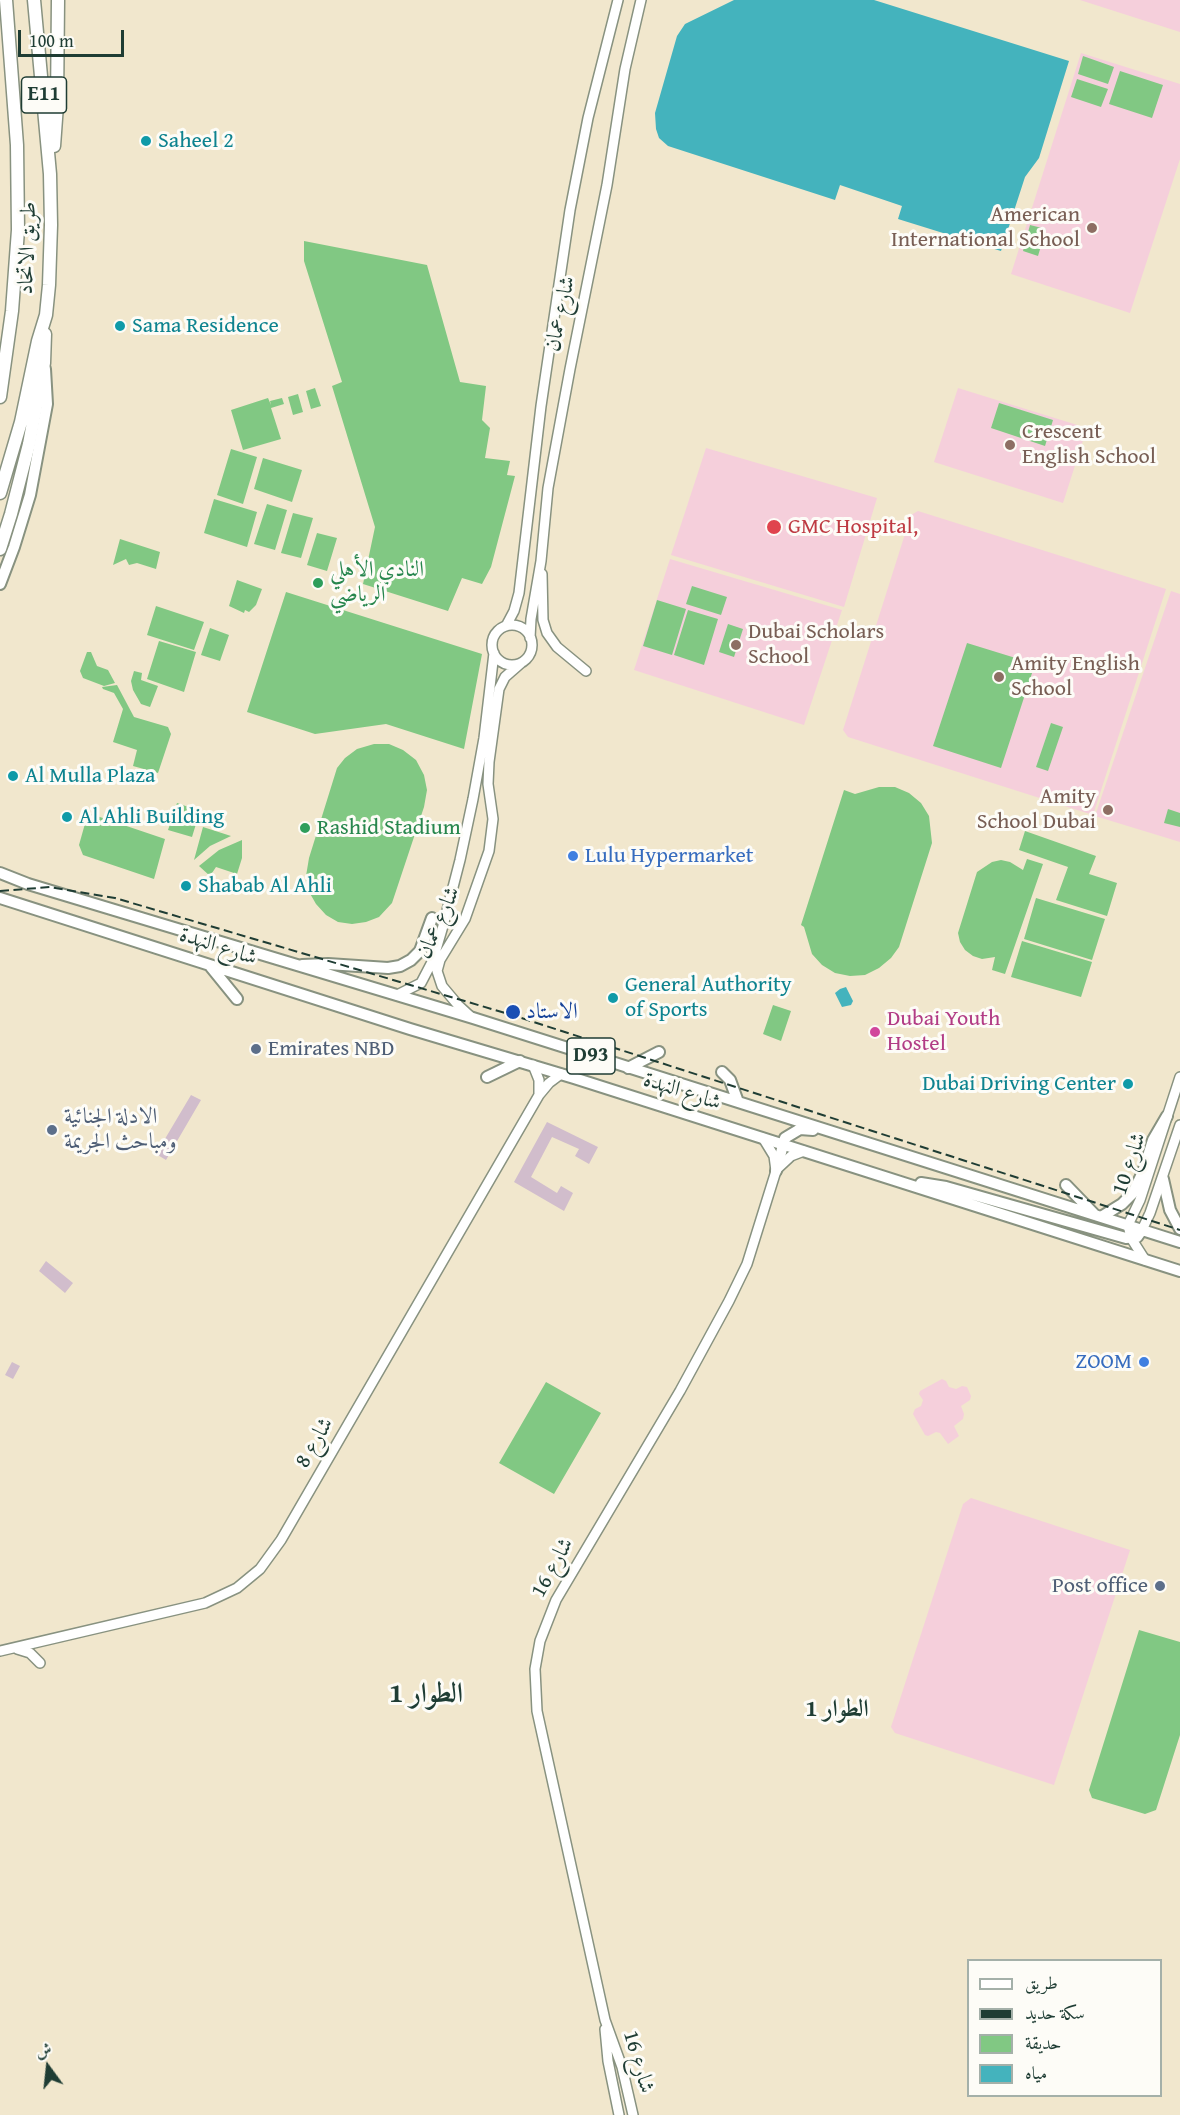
<!DOCTYPE html>
<meta charset="utf-8">
<style>
body{margin:0}
#map{position:relative;width:1180px;height:2115px;overflow:hidden;background:#f1e7cd;font-family:"Gentium Book Plus",Amiri,serif}
canvas{display:block}
.legend{position:absolute;left:967px;top:1959px;width:195px;height:138px;box-sizing:border-box;background:#fdfcf7;border:2px solid #a4b0a9;margin:0;padding:8px 10px;list-style:none;font-size:18px;color:#1f3d34}
.legend li{display:flex;align-items:center;gap:12px;height:30px}
.legend b{width:30px;border:2px solid #a4b0a9}
.north{position:absolute;left:18px;top:2037px;width:60px;height:60px;-webkit-text-stroke:4px #fdfcf7;paint-order:stroke;rotate:345deg;font-size:16px;font-weight:700;line-height:24px;text-align:center;color:#1f3d34}
.north::after{content:'';display:block;margin:auto;width:21px;height:27px;background:#1f3d34;clip-path:polygon(50% 0,100% 100%,50% 72%,0 100%)}
.scale{position:absolute;left:18px;top:30px;width:106px;height:27px;box-sizing:border-box;border:3px solid #1f3d34;border-top:0;padding-left:8px;font-size:18px;line-height:21px;white-space:nowrap;color:#1f3d34;-webkit-text-stroke:4px #fdfcf7;paint-order:stroke}
</style>
<div id="map">
<canvas width="1180" height="2115"></canvas>
<ul class="legend">
<li><b style="height:8px;background:#fff"></b>طريق</li>
<li><b style="height:8px;background:#1f3d34"></b>سكة حديد</li>
<li><b style="height:16px;background:#81c883"></b>حديقة</li>
<li><b style="height:16px;background:#44b3bd"></b>مياه</li>
</ul>
<div class="north">ش</div>
<div class="scale">100 m</div>
</div>
<script>
const c = document.querySelector('canvas').getContext('2d');
c.lineJoin = 'round';
function paint(path, color) { c.fillStyle = color; c.fill(path, 'evenodd'); }
const toPath = rows => new Path2D(rows.map(r => 'M' + r).join(''));
function trace(path, color, width, dash) { c.strokeStyle = color; c.lineWidth = width; c.lineCap = dash ? 'butt' : 'round'; c.setLineDash(dash || []); c.stroke(path); }
function write(font, color, halo, rows, align = 'center') {
  c.font = font + ' "Gentium Book Plus",Amiri,serif'; c.lineWidth = 6; c.setLineDash([]); c.textBaseline = 'middle'; c.strokeStyle = halo; c.fillStyle = color; for (const [text, x, y, turn = 0] of rows) {
    c.save(); c.translate(x, y); c.rotate((+turn || 0) * Math.PI / 180); c.textAlign = isNaN(turn) ? turn : align; if (halo) c.strokeText(text, 0, 0); c.fillText(text, 0, 0); c.restore();
  }
}
paint(toPath([
 [1080,0,1180,0,1180,32],
 [1081,53,1180,84,1180,159,1130,313,1011,274],
 [958,388,1087,428,1063,503,934,462],
 [706,448,877,498,844,607,671,555],
 [918,511,1166,589,1093,815,848,737,843,730,911,515],
 [670,559,842,610,804,725,634,670],
 [1171,591,1180,594,1180,842,1095,816],
 [942,1379,946,1381,949,1387,956,1389,962,1386,967,1387,971,1396,970,1400,961,1406,964,1414,963,1419,954,1426,959,1436,948,1444,940,1433,936,1432,928,1436,925,1435,913,1414,915,1409,921,1406,923,1400,919,1394,920,1391],
 [971,1498,1130,1550,1054,1785,895,1733,891,1727,963,1504]
]), '#f5cfdb');
paint(toPath([
 [191,1095,201,1100,166,1160,156,1154],
 [547,1122,598,1147,589,1164,575,1156,579,1149,552,1137,531,1177,557,1193,561,1186,573,1193,564,1211,514,1182],
 [46,1261,73,1283,65,1293,39,1271],
 [12,1362,20,1366,13,1379,5,1375]
]), '#d1bdcc');
paint(toPath([
 [1083,56,1114,67,1108,84,1078,74],
 [1120,71,1163,85,1152,118,1109,104],
 [1077,79,1108,89,1101,107,1071,97],
 [1030,225,1046,229,1038,256,1023,251],
 [304,241,427,265,460,382,486,386,482,420,490,428,485,458,510,461,507,475,515,476,491,567,482,584,462,578,448,611,363,584,375,527,332,386,342,382,304,261],
 [315,388,321,406,311,409,306,391],
 [298,394,303,412,293,415,288,397],
 [268,398,271,405,270,401,282,398,284,404,271,408,281,439,243,450,231,410],
 [999,403,1053,420,1045,446,991,428],
 [231,449,257,457,243,504,217,495],
 [263,458,302,470,292,502,254,489],
 [214,499,257,512,247,547,204,533],
 [267,504,287,510,275,550,254,544],
 [293,513,313,518,301,558,281,553],
 [317,533,337,538,327,571,307,565],
 [120,539,160,552,156,569,137,563,129,565,126,559,113,565],
 [237,580,262,589,256,605,249,612,245,610,244,613,229,606],
 [692,586,727,597,721,615,686,604],
 [286,592,482,654,464,749,386,724,315,734,247,712],
 [657,600,686,609,672,655,643,646],
 [156,606,204,622,194,650,147,635],
 [688,610,718,619,704,665,674,655],
 [728,624,743,629,734,657,719,652],
 [210,628,229,635,220,661,201,655],
 [159,641,196,652,184,692,147,679],
 [967,643,1035,664,1001,768,933,746],
 [87,652,91,652,97,666,108,670,115,683,104,686,83,678,80,671],
 [134,671,142,673,141,680,158,686,150,707,141,704,133,690,131,681],
 [117,685,134,717,168,727,171,734,158,773,133,766,137,750,113,742,123,709,114,693,103,689,102,687],
 [1051,723,1063,727,1048,771,1036,767],
 [374,744,389,744,403,750,416,760,424,775,427,790,424,807,392,903,379,917,366,922,352,924,338,922,326,915,316,904,308,890,306,876,309,858,337,768,345,758,357,749],
 [879,787,895,787,909,793,921,803,929,816,932,843,899,947,891,958,879,968,865,975,850,976,835,973,822,965,812,954,804,927,801,925,844,790,855,794],
 [177,803,200,811,192,837,168,830],
 [1168,809,1180,813,1180,827,1164,823],
 [88,813,165,839,154,879,83,855,79,845],
 [203,827,231,836,210,846,194,860],
 [1025,831,1096,856,1089,874,1117,883,1107,916,1056,900,1068,867,1019,850],
 [242,840,242,858,237,874,216,867,210,876,199,866,219,850],
 [1027,859,1043,864,1005,974,992,970,995,957,982,959,973,956,965,950,960,942,958,933,977,872,992,862,1001,860,1010,862,1023,870],
 [1036,898,1105,919,1092,960,1024,939],
 [1022,941,1092,962,1081,997,1011,977],
 [773,1005,791,1011,781,1041,763,1034],
 [546,1382,601,1413,554,1494,499,1463],
 [1139,1630,1180,1642,1180,1735,1156,1810,1145,1814,1092,1798,1089,1790]
]), '#81c883');
paint(toPath([
 [734,0,874,0,1069,61,1039,158,1025,177,1001,251,898,219,902,206,840,185,835,200,668,146,659,138,656,129,655,113,677,36,685,24],
 [846,987,853,1001,851,1005,842,1007,835,993,840,989]
]), '#44b3bd');
const secondary = toPath([
 [542,574,543,620,547,633,557,647,586,671],
 '492 645a20 20 0 1 1 40 0a20 20 0 1 1-40 0Z',
 [506,626,514,611,519,593,541,406,570,210,588,118,618,0],
 [530,638,531,619,541,561,548,488,570,369,607,185,625,69,641,0],
 [397,995,421,983,433,960,443,926,460,860,473,799,484,738,494,653],
 [471,1017,458,1005,442,986,437,971,440,960,465,919,489,851,493,819,488,784,489,762,499,689,505,677,521,663],
 [533,1065,539,1080,539,1095],
 [777,1169,791,1156,804,1151],
 [1142,1230,1150,1213,1180,1125],
 [1145,1260,1131,1238,1128,1225,1140,1200,1180,1077],
 [17,1649,30,1653,40,1663],
 [0,1651,205,1603,237,1588,260,1569,281,1540,539,1095,549,1083,561,1074],
 [605,2029,608,2061,619,2115],
 [633,2115,622,2067,605,2020,537,1711,535,1669,540,1641,556,1600,680,1391,729,1301,747,1264,776,1171,774,1156,763,1138]
]);
const primary = toPath([
 [0,584,14,547,30,495,47,404,45,369],
 [0,873,28,884,473,1018,1180,1242],
 [0,898,410,1029,574,1078,1180,1271],
 [302,965,328,964,388,968,400,966,411,960,420,951,432,918],
 [211,967,237,999],
 [628,1068,659,1052],
 [722,1072,730,1080,738,1102],
 [487,1077,520,1061],
 [776,1171,785,1138,800,1129,813,1130],
 [1163,1179,1170,1210,1180,1229],
 [921,1183,946,1187,1126,1238,1137,1237,1142,1230],
 [1066,1185,1095,1215],
 [1101,1217,1122,1204,1133,1193,1143,1172,1153,1140,1167,1116]
]);
const highway = toPath([
 [54,146,57,105,58,0],
 [0,397,12,311,18,230,17,145,6,0],
 [0,493,21,422,38,341,46,315,49,285,51,225,50,174,34,0],
 [0,549,11,514,29,444,44,363,45,334]
]);
trace(secondary, '#889280', 12);
trace(primary, '#889280', 14);
trace(highway, '#889280', 15);
trace(secondary, '#fff', 9);
trace(primary, '#fff', 10);
trace(highway, '#fff', 12);
trace(toPath([
 [0,891,50,887,115,898,512,1015,1180,1230]
]), '#1f3d34', 2, [9, 4.5]);
for (const [x, y, r, color] of [
 [146,141,6,"#0f9aa8"],
 [1092,228,6,"#8d6e63"],
 [120,326,6,"#0f9aa8"],
 [1010,445,6,"#8d6e63"],
 [774,527,8,"#e0444e"],
 [318,583,6,"#2e9e5b"],
 [736,645,6,"#8d6e63"],
 [999,677,6,"#8d6e63"],
 [13,776,6,"#0f9aa8"],
 [1108,810,6,"#8d6e63"],
 [67,817,6,"#0f9aa8"],
 [305,828,6,"#2e9e5b"],
 [573,856,6,"#3f7fe0"],
 [186,886,6,"#0f9aa8"],
 [613,998,6,"#0f9aa8"],
 [513,1012,8,"#1a4fb4"],
 [875,1032,6,"#d1479c"],
 [256,1049,6,"#5c6f8a"],
 [1128,1084,6,"#0f9aa8"],
 [52,1130,6,"#5c6f8a"],
 [1144,1362,6,"#3f7fe0"],
 [1160,1586,6,"#5c6f8a"]
]) { const dot = new Path2D(); dot.arc(x, y, r, 0, 2 * Math.PI); c.fillStyle = color; c.fill(dot); trace(dot, '#fdfcf7', 2); }
for (const [x, y, w] of [
 [44,95,45],
 [591,1056,48]
]) { const box = new Path2D(); box.roundRect(x - w / 2, y - 18, w, 36, 4.5); c.fillStyle = '#fdfcf7'; c.fill(box); trace(box, '#1f3d34', 1.5); }
write('bold 21px', '#1f3d34', null, [
 ["E11",44,95],
 ["D93",591,1056]
]);
write('22px', '#0d838f', '#fdfcf7', [
 ["Saheel 2",158,141],
 ["Sama Residence",132,326],
 ["Al Mulla Plaza",25,776],
 ["Al Ahli Building",79,817],
 ["Shabab Al Ahli",198,886],
 ["General Authority",625,985],
 ["of Sports",625,1010],
 ["Dubai Driving Center",1116,1084,"right"]
], 'left');
write('22px', '#785e54', '#fdfcf7', [
 ["American",1080,215,"right"],
 ["International School",1080,240,"right"],
 ["Crescent",1022,432],
 ["English School",1022,457],
 ["Dubai Scholars",748,632],
 ["School",748,657],
 ["Amity English",1011,664],
 ["School",1011,689],
 ["Amity",1096,797,"right"],
 ["School Dubai",1096,822,"right"]
], 'left');
write('22px', '#1f3d34', '#fdfcf7', [
 ["طريق الاتحاد",28,248,-88],
 ["شارع عمان",561,314,-78],
 ["شارع عمان",439,923,-66],
 ["شارع النهدة",218,947,18],
 ["شارع النهدة",682,1092,18],
 ["شارع 10",1130,1164,-71],
 ["شارع 8",315,1443,-60],
 ["شارع 16",553,1568,-61],
 ["شارع 16",638,2062,74]
]);
write('22px', '#be3a42', '#fdfcf7', [
 ["GMC Hospital,",788,527]
], 'left');
write('22px', '#27864d', '#fdfcf7', [
 ["النادي الأهلي",330,570],
 ["الرياضي",330,595],
 ["Rashid Stadium",317,828]
], 'left');
write('22px', '#366cbe', '#fdfcf7', [
 ["Lulu Hypermarket",585,856],
 ["ZOOM",1132,1362,"right"]
], 'left');
write('22px', '#164399', '#fdfcf7', [
 ["الاستاد",526,1012]
], 'left');
write('22px', '#b23c85', '#fdfcf7', [
 ["Dubai Youth",887,1019],
 ["Hostel",887,1044]
], 'left');
write('22px', '#4e5e75', '#fdfcf7', [
 ["Emirates NBD",268,1049],
 ["الادلة الجنائية",64,1117],
 ["ومباحث الجريمة",64,1142],
 ["Post office",1148,1586,"right"]
], 'left');
write('bold 24px', '#1f3d34', '#fdfcf7', [
 ["الطوار 1",837,1710]
]);
write('bold 28px', '#1f3d34', '#fdfcf7', [
 ["الطوار 1",426,1695]
]);
</script>
